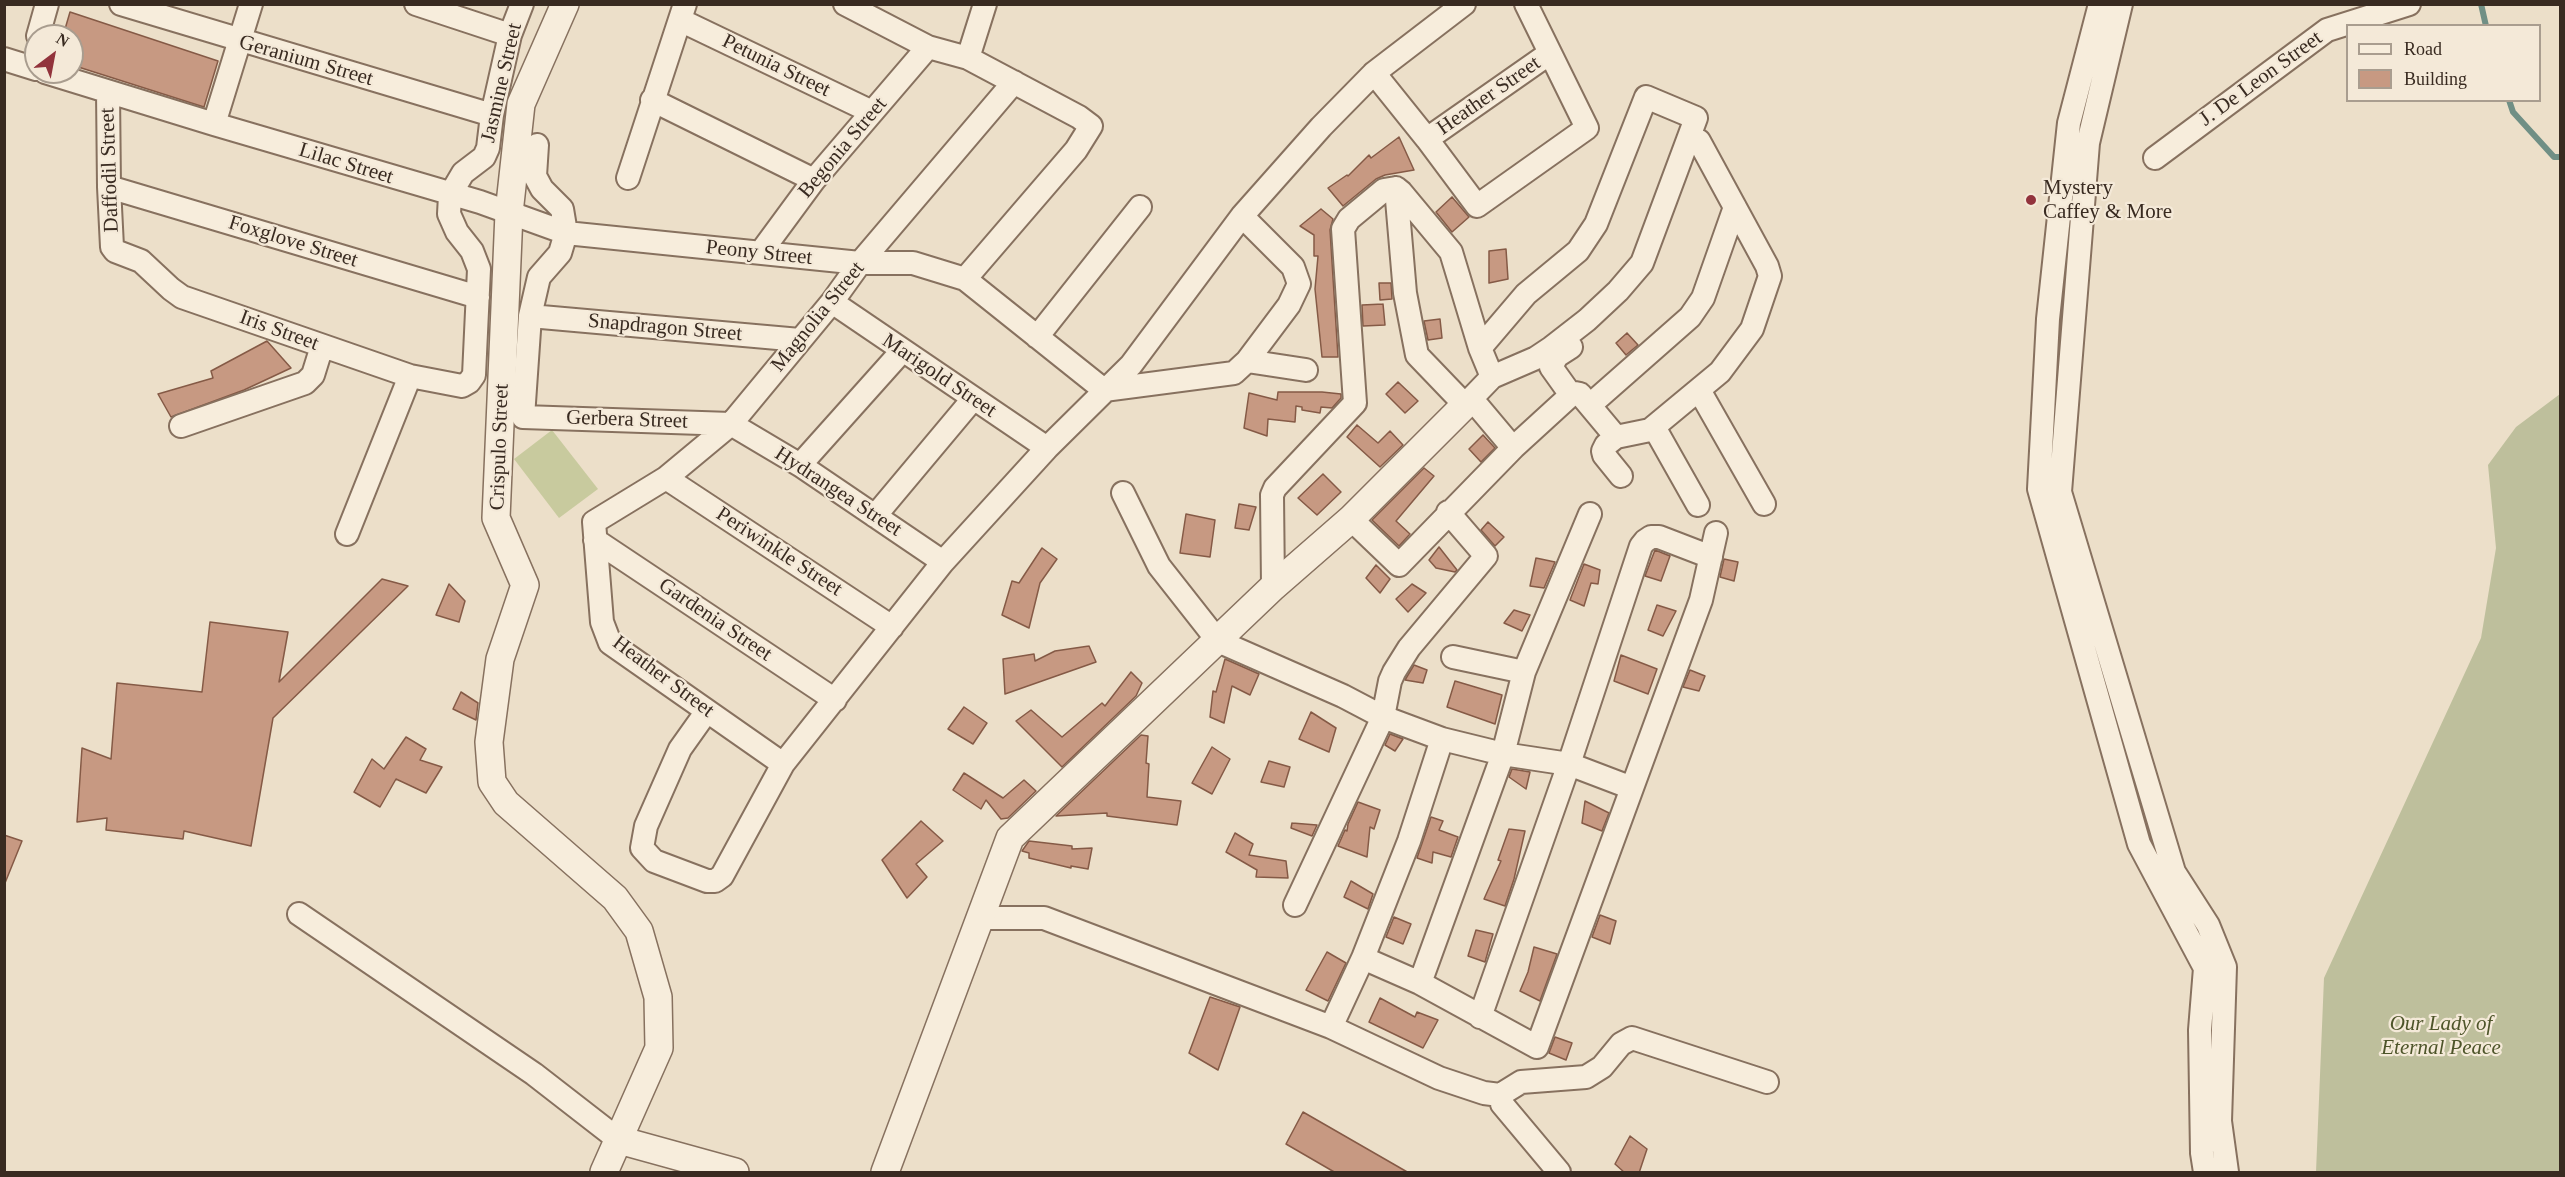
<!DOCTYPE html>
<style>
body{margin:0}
#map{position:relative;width:2565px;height:1177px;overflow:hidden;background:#ecdfc9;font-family:Georgia,serif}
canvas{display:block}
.frame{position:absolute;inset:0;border:6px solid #392b21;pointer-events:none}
.legend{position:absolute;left:2346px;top:24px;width:195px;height:78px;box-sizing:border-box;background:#f4e9d8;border:2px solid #a99d8f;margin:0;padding:8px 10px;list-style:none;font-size:18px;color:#392b21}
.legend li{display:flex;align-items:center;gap:12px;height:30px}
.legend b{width:30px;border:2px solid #a99d8f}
.north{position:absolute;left:24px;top:24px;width:60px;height:60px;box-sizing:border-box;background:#f4e9d8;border:2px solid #a99d8f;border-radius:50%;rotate:32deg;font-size:16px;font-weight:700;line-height:24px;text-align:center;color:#392b21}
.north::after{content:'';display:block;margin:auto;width:21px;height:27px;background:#92333c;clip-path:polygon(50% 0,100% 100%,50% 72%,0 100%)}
</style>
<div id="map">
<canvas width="2565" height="1177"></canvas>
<div class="frame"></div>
<ul class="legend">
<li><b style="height:8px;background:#f7eddc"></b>Road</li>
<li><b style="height:16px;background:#c79982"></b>Building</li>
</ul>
<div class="north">N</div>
</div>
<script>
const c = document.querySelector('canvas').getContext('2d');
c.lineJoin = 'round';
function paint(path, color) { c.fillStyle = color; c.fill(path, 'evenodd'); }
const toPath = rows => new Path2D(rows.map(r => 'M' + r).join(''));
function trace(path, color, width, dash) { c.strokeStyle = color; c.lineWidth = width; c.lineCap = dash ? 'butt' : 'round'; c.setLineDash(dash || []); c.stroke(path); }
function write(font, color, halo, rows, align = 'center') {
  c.font = font + ' Georgia,serif'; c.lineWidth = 4.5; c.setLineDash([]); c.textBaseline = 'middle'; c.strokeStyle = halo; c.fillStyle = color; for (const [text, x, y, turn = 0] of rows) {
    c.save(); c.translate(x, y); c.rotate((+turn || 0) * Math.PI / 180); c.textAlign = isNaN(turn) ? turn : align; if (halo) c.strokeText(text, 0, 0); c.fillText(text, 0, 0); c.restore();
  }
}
paint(toPath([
 [552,430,598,489,559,518,514,459]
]), '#c8ca9e');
paint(toPath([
 [2560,394,2560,1172,2316,1172,2324,978,2481,638,2496,548,2488,465,2516,427]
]), '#bebf9c');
trace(toPath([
 [2481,4,2486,26],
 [2509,100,2513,112,2554,157,2560,157]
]), '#708f85', 6);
const building = toPath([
 [70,12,218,61,204,107,72,65,72,36,63,36,70,12],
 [1399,137,1414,170,1385,175,1376,179,1343,206,1328,188,1347,175,1348,176,1369,155,1371,158,1399,137],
 [1452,197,1469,217,1452,232,1436,212,1452,197],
 [1321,209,1333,219,1330,230,1338,357,1322,357,1315,289,1318,256,1314,256,1314,235,1300,226,1321,209],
 [1506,249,1508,279,1489,283,1489,251,1506,249],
 [1379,283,1391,283,1392,299,1380,300,1379,283],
 [1383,304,1385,325,1363,326,1362,305,1383,304],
 [1440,319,1442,338,1428,340,1424,321,1440,319],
 [1627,333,1638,345,1626,355,1616,343,1627,333],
 [267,341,291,368,244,390,171,417,158,394,213,378,211,371,267,341],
 [1398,382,1418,401,1405,413,1386,394,1398,382],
 [1278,392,1322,392,1341,394,1341,398,1332,408,1321,407,1320,413,1302,410,1302,407,1296,406,1295,422,1268,419,1267,436,1244,428,1249,393,1277,400,1278,392],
 [1357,425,1378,443,1390,431,1403,445,1380,467,1347,437,1357,425],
 [1483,435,1495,448,1481,462,1469,449,1483,435],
 [1424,468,1434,476,1396,521,1410,534,1399,546,1372,520,1424,468],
 [1323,474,1341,492,1317,515,1298,498,1323,474],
 [1239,504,1256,507,1249,530,1235,528,1239,504],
 [1186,514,1215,520,1210,557,1180,553,1186,514],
 [1488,522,1504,537,1495,546,1481,530,1488,522],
 [1439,547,1457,570,1455,572,1436,568,1429,560,1439,547],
 [1042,548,1057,559,1040,583,1029,628,1002,615,1012,581,1019,583,1042,548],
 [1655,550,1670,556,1661,581,1645,576,1655,550],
 [1536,558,1555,562,1544,588,1530,586,1536,558],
 [1724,559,1738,562,1734,581,1720,577,1724,559],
 [1584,564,1600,570,1598,584,1591,583,1584,606,1570,600,1584,564],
 [1376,565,1390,579,1380,593,1366,578,1376,565],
 [382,579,408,586,273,718,251,846,184,831,183,839,106,830,107,818,77,822,82,748,111,759,117,683,202,692,210,622,288,632,279,682,382,579],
 [449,584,465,601,459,622,436,615,449,584],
 [1412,584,1426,593,1408,612,1396,599,1412,584],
 [1657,605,1676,611,1663,636,1648,630,1657,605],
 [1514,610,1530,615,1522,631,1504,623,1514,610],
 [1089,646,1096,662,1005,694,1003,659,1034,654,1035,661,1055,651,1089,646],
 [1621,655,1657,669,1648,694,1614,681,1621,655],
 [1225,659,1259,674,1250,695,1232,686,1224,723,1210,717,1213,691,1216,692,1225,659],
 [1414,665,1427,670,1423,683,1405,680,1414,665],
 [1690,670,1705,676,1699,691,1683,687,1690,670],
 [1131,672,1142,683,1136,696,1062,767,1016,721,1031,710,1062,737,1102,703,1105,706,1131,672],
 [1455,681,1502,695,1495,724,1447,707,1455,681],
 [461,692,478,703,476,720,453,709,461,692],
 [964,707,987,723,973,744,948,729,964,707],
 [1311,712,1336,728,1329,752,1299,739,1311,712],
 [1390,734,1403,739,1395,751,1385,745,1390,734],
 [1141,735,1148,736,1146,763,1149,764,1147,797,1181,801,1177,825,1107,816,1107,813,1056,816,1141,735],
 [406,737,426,749,420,760,442,767,426,793,396,779,380,807,354,792,372,759,384,769,406,737],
 [1212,747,1230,759,1212,794,1192,783,1212,747],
 [1269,761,1290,767,1284,787,1261,782,1269,761],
 [1512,769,1530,772,1526,789,1509,777,1512,769],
 [964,773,1003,798,1024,780,1036,791,1008,818,1001,819,986,800,981,809,953,790,964,773],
 [1585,801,1609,813,1602,831,1582,823,1585,801],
 [1358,802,1380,810,1374,829,1370,827,1367,857,1338,846,1345,830,1347,831,1348,824,1358,802],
 [1431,817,1443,821,1439,830,1458,837,1451,857,1433,852,1432,863,1417,858,1431,817],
 [921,821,943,841,916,864,927,877,907,898,882,860,921,821],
 [1292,823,1317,825,1312,836,1291,828,1292,823],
 [1509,829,1525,831,1514,879,1505,906,1484,899,1501,861,1498,860,1509,829],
 [1235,833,1253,844,1249,855,1286,861,1288,878,1256,877,1257,870,1226,852,1235,833],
 [4,835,22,841,5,883,4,883,4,835],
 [1029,841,1072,846,1072,849,1092,848,1088,869,1071,866,1071,868,1029,858,1029,853,1022,851,1029,841],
 [1351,881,1373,894,1368,909,1344,897,1351,881],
 [1600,915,1616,921,1610,944,1592,937,1600,915],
 [1394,917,1411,924,1403,944,1386,937,1394,917],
 [1476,930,1493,934,1485,962,1468,956,1476,930],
 [1534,947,1557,954,1540,1001,1520,991,1528,972,1534,947],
 [1327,952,1346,963,1328,1001,1306,990,1327,952],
 [1210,997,1240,1007,1218,1070,1189,1053,1210,997],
 [1380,998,1415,1017,1417,1012,1438,1020,1423,1048,1369,1022,1380,998],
 [1555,1037,1572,1043,1566,1060,1549,1053,1555,1037],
 [1303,1112,1409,1173,1336,1173,1286,1144,1303,1112],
 [1630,1136,1647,1149,1639,1173,1625,1173,1615,1164,1630,1136]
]);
paint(building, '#c79982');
trace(building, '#855a46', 1.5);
const minor = toPath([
 [121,4,492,115],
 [416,4,510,35],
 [845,4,928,47,968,58,1079,117,1091,126,1076,150,965,279],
 [2100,4,2069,123,2048,319,2039,489,2139,844,2205,968,2200,1030,2202,1153,2205,1172],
 [2121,4,2088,143,2060,492,2174,872,2208,925,2225,967,2220,1121,2227,1172],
 [680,20,872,112],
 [38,36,47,4],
 [968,58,985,4],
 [4,59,36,69],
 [45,72,214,124,480,202,566,233,562,209,542,189,535,176,537,145],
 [1374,73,1427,139,1477,206,1587,128,1526,4],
 [108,92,109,187,112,247,115,251,141,261,171,289,182,297,410,376,462,386,469,382,474,375,479,269,472,251,457,232,449,214,450,195,463,173,484,157,488,148,492,115,510,35,522,4],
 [652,100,814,180],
 [214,124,251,4],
 [1427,139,1550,53],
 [2155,158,2327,30,2409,4],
 [628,178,685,4],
 [109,187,478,297],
 [761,252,814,180,928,47],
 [832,302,1047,448],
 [530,316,800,340],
 [1037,337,1140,207],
 [1480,348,1526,294,1578,251,1596,224,1646,97,1696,118,1642,263,1618,291,1587,320,1551,348,1536,358,1492,377],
 [1247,361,1306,370],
 [1104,390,1234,373,1247,361,1289,305,1299,284,1293,267,1242,216],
 [1699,390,1764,504],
 [1571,395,1551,367,1557,356,1571,347],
 [1471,398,1513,448],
 [1590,405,1690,317,1703,298,1735,207],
 [181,426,305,383,313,375,322,346],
 [1654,427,1698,505],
 [800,465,902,351],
 [1621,476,1604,455,1603,451,1606,445,1616,437,1650,430,1720,372,1752,329,1770,276,1767,266,1699,141],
 [666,478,892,627],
 [1123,493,1159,566,1218,641,1343,696,1383,717,1442,739,1503,754,1569,764,1632,788],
 [875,516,973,399],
 [1351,519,1399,565,1513,448,1571,395,1575,393,1580,394,1616,437],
 [347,534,410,376],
 [595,540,835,700],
 [943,562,800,465,731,424,523,417,530,316,539,277,560,253,566,233,860,263,913,263,965,279,1104,390],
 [1273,587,1272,495,1275,488,1355,403,1343,229,1349,219,1384,190,1396,188,1401,192,1451,252,1480,348,1492,377,1465,405,1417,355,1405,293,1396,188],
 [1453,657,1524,672],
 [707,711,680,749,646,826,642,848,654,861,707,881,715,881,722,876,783,764,943,562,1047,448,1131,365,1242,216,1321,127,1374,73,1464,4],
 [783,764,610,643,602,622,594,522,666,478,731,424,832,302,860,263,1014,82],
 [1295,905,1383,717,1390,681,1394,672,1409,648,1486,556,1448,512],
 [299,914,534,1074,619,1140],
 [982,918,1044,918,1331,1027,1363,958,1409,841,1442,739],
 [1363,958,1420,983,1537,1047,1701,600,1716,533],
 [1420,983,1503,754,1524,672,1590,514],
 [1480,1017,1569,764,1641,546,1645,541,1651,537,1659,537,1711,557],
 [1331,1027,1439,1078,1484,1093,1500,1095,1521,1082,1586,1077,1602,1067,1621,1044,1632,1038,1767,1082],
 [1500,1095,1502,1104,1559,1172]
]);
const tertiary = toPath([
 [565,4,521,104,509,213,496,518,525,585,500,659,489,742,492,782,506,803,615,898,639,931,658,997,659,1048,604,1172],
 [619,1140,735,1172],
 [885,1172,1010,838,1273,587,1351,519,1465,405]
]);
trace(minor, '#87715f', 26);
trace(tertiary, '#87715f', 30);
trace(minor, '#f7eddc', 22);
trace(tertiary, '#f7eddc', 27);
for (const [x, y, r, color] of [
 [2031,200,6,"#92333c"]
]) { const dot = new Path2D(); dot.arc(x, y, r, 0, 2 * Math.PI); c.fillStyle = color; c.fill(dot); trace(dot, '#f4e9d8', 2); }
write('21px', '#392b21', '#f4e9d8', [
 ["Geranium Street",306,61,16],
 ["Petunia Street",776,66,26],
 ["J. De Leon Street",2261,79,-36],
 ["Jasmine Street",502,83,-77],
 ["Heather Street",1489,96,-35],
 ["Begonia Street",843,148,-50],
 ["Lilac Street",346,164,17],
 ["Daffodil Street",110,170,-92],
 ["Foxglove Street",293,242,17],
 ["Peony Street",759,253,6],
 ["Magnolia Street",818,317,-51],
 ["Snapdragon Street",665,328,5],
 ["Iris Street",279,331,20],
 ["Marigold Street",939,376,34],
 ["Gerbera Street",627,420,2],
 ["Crispulo Street",500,447,-88],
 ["Hydrangea Street",838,492,33],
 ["Periwinkle Street",779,552,33],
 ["Gardenia Street",715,620,34],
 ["Heather Street",663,677,37]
]);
write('21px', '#392b21', '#f4e9d8', [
 ["Mystery",2043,188],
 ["Caffey & More",2043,212]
], 'left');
write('italic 21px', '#4d5429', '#f4e9d8', [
 ["Our Lady of",2441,1024],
 ["Eternal Peace",2441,1048]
]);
</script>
